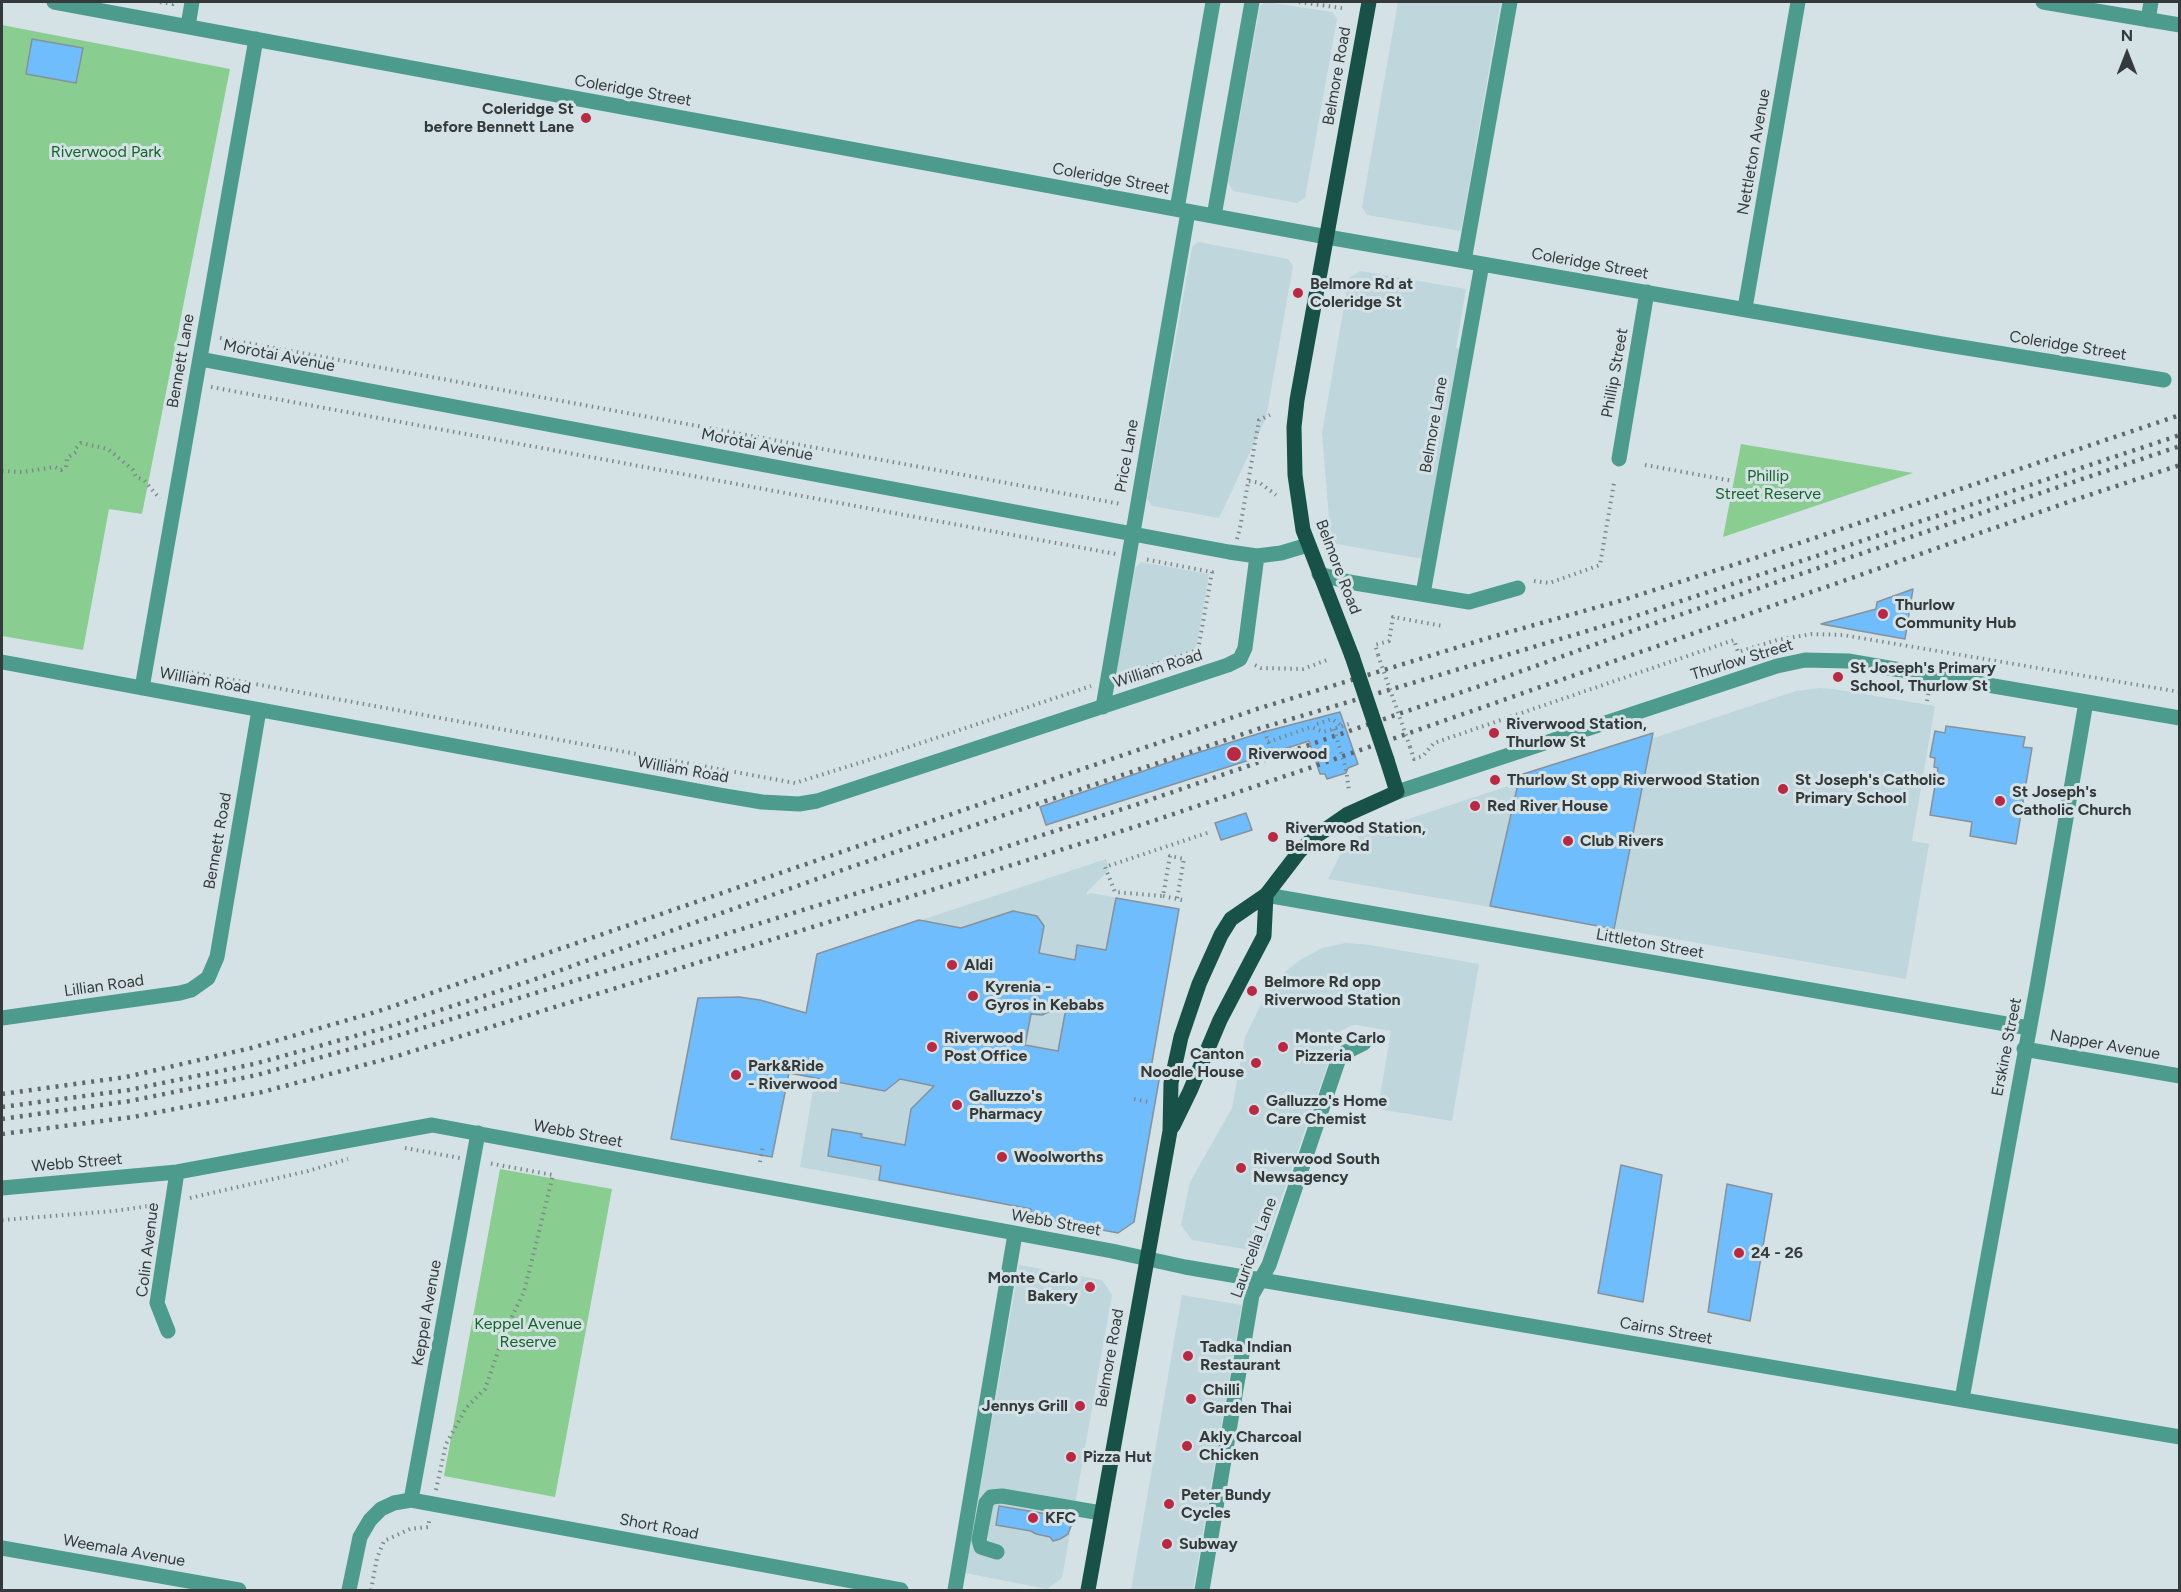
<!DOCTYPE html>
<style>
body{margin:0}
#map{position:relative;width:2181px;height:1592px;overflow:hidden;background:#d4e2e6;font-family:Figtree,sans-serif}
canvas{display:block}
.frame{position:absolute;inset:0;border:3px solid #343a3b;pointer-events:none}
.north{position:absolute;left:2097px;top:24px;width:60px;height:60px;-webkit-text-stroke:4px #d4e2e6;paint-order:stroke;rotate:0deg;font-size:16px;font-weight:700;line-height:24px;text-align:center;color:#343a3b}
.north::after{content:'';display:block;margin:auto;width:21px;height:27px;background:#343a3b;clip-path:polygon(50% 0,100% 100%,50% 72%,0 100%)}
</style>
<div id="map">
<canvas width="2181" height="1592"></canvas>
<div class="frame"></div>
<div class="north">N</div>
</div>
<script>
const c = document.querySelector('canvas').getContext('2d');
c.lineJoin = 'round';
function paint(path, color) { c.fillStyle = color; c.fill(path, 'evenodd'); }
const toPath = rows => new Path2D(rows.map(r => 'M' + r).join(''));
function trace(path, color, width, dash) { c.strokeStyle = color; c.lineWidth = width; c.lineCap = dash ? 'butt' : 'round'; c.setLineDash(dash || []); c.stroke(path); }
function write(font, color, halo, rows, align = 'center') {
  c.font = font + ' Figtree,sans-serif'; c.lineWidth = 6; c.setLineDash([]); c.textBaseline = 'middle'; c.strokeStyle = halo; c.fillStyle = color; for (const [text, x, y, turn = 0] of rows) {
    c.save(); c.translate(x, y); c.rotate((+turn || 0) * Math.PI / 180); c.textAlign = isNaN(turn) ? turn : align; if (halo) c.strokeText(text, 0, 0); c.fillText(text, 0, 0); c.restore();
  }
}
paint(toPath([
 [1266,2,1332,12,1337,19,1305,198,1297,203,1233,191,1228,182,1260,6],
 [1398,2,1501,2,1461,231,1367,215,1362,207],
 [1198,242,1288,259,1293,266,1266,418,1219,518,1152,506,1147,499,1192,247],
 [1360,271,1466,289,1456,348,1459,349,1423,559,1331,543,1322,433,1349,278],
 [1141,562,1209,574,1196,649,1116,675,1135,568],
 [1820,688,1833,689,1935,706,1912,841,1929,844,1906,979,1328,879,1341,853,1360,835,1796,691],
 [1106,859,1109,870,1087,892,1087,895,1091,893,1168,907,1177,915,1177,919,1155,1046,1115,1225,800,1167,837,948],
 [1346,943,1370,945,1479,964,1452,1121,1378,1109,1391,1031,1357,1025,1350,1026,1339,1032,1337,1038,1264,1248,1256,1251,1192,1240,1181,1225,1190,1182,1232,1108,1245,1037,1265,996,1280,976,1300,960,1322,948],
 [1019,1265,1102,1280,1112,1295,1062,1578,1047,1589,965,1573],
 [1182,1295,1242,1305,1193,1590,1131,1590]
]), '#bfd6dc');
paint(toPath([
 [2,25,230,69,142,514,109,509,83,650,2,636],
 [1741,444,1913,473,1723,537],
 [500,1169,612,1189,555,1497,444,1476]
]), '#89ce90');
const building = toPath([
 [32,39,83,48,76,83,26,74,32,39],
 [1913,589,1905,639,1821,624,1876,609,1877,602,1913,589],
 [1340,712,1358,764,1348,768,1346,773,1327,779,1325,774,1320,774,1309,741,1046,825,1040,807,1187,756,1267,731,1340,712],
 [1946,726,2025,737,2023,747,2032,748,2016,844,1970,836,1972,822,1930,815,1938,768,1934,767,1935,758,1930,757,1935,731,1945,733,1946,726],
 [1653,733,1614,929,1490,906,1520,775,1653,733],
 [1246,813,1252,830,1221,840,1215,823,1246,813],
 [1116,898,1179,909,1151,1068,1161,1069,1134,1222,1118,1233,1030,1216,1031,1209,879,1180,881,1166,828,1156,832,1129,862,1134,861,1137,905,1145,911,1109,934,1086,900,1079,885,1091,789,1073,772,1157,671,1139,698,998,739,997,760,1000,806,1013,817,954,919,920,961,928,1013,911,1037,916,1044,926,1039,953,1075,960,1077,945,1106,950,1116,898],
 [1067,1003,1058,1051,1025,1045,1031,1014,1042,1015,1067,1003],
 [1621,1165,1662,1175,1643,1302,1598,1293,1621,1165],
 [1727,1184,1772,1194,1750,1321,1708,1312,1727,1184],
 [999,1506,1065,1517,1071,1526,1068,1534,1060,1539,1053,1541,1050,1537,1036,1534,1031,1531,996,1525,999,1506]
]);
paint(building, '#6fbdfd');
trace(building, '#889199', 1.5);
trace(toPath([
 [160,2,173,4,176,2],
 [1299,2,1342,8],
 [220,338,1121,504],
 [211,387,1116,554],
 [1645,465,1733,481],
 [2,471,22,472,55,467,61,470,66,467,67,458,76,452,76,448,81,443,108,449,133,470,136,477,144,480,160,499],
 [1249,481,1260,483,1276,495],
 [1237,539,1240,528,1259,420,1270,415],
 [1534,581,1549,583,1600,565,1614,483],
 [1378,655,1375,645,1389,641,1393,617,1443,626],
 [1255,665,1261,668,1303,669,1327,660],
 [162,667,795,783,891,753,1091,686],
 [1124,675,1198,650,1212,572,1144,559],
 [1927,701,1929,690],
 [1317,724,1332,719,1342,726],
 [1264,731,1273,753],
 [1268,742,1311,727,1323,732,1349,724],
 [1410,747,1414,759,1423,756,1434,743,1734,640,1738,652,1777,640,1812,634,1843,635,2180,692],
 [1346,769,1349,791],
 [1163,896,1177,899],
 [1182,900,1177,899,1184,859,1170,856,1163,896,1115,892,1105,867,1210,832],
 [1134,1099,1150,1102],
 [405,1148,460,1158],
 [760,1162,763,1146],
 [190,1198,308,1171,348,1159],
 [2,1220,114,1211,156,1205],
 [436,1490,446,1444,466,1408,485,1389,505,1331,524,1292,553,1175,488,1163],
 [371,1590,377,1558,384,1541,410,1529,428,1527,430,1517]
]), '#7f898b', 4, [1.5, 4.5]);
trace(toPath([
 [54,2,1327,237,1942,344,2164,380],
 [2043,2,2180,25],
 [2148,20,2151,2],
 [188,26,192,2],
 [1177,209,1213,2],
 [1214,216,1252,2],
 [1464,261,1510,2],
 [1745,308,1798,2],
 [200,359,1229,552,1257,556,1281,553,1308,545],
 [1619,459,1647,292],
 [1319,574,1349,582,1469,602,1518,588],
 [1423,594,1482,264],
 [2,662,720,795,762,802,799,804,817,801,1228,665,1240,659,1245,648,1257,556],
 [142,688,256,39],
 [1103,707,1188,212],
 [1397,792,1777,666,1805,660,1848,661,2180,718],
 [1266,895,2029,1028],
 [2,1018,180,993,191,990,208,978,217,957,259,710],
 [2024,1049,2180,1076],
 [2,1188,177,1172,432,1125,1112,1251,1185,1267,2180,1437],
 [168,1331,157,1303,177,1172],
 [1962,1399,2037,987,2086,702],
 [411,1500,478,1133],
 [2,1548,239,1590],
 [997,1552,981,1547,979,1540,986,1503,991,1497,1002,1496,1101,1513],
 [349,1590,360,1537,370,1520,381,1509,394,1503,411,1500,901,1590],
 [955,1590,1015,1234],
 [1202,1590,1252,1295,1269,1265,1338,1061,1344,1053,1364,1043]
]), '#4c9b8c', 15);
trace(toPath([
 [1352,656,1303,530,1295,475,1294,427,1297,400,1369,2],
 [1173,1126,1190,1091,1220,1020,1264,936,1266,895],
 [1088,1590,1170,1131,1171,1083,1181,1037,1199,984,1221,935,1231,919,1266,895,1299,852,1312,839,1348,814,1397,792,1387,760]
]), '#175147', 15);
trace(toPath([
 [2,1094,126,1077,251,1048,379,1011,1257,709,1488,638,1623,600,1758,557,2180,415],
 [2,1107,129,1090,254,1064,384,1028,527,982,851,867,1261,728,1624,620,2180,435],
 [2,1119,130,1101,257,1075,387,1039,990,852,1135,805,1497,680,1632,631,2180,446],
 [2,1134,133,1117,262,1092,394,1057,1144,824,1315,766,2077,499,2180,465]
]), '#60686a', 4.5, [3, 6]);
trace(toPath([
 [1378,655,1410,747],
 [1334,729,1346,769]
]), '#7f898b', 4, [1.5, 4.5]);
trace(toPath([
 [1352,656,1387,760]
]), '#175147', 15);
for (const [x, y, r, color] of [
 [586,118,6,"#ba2944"],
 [1298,293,6,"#ba2944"],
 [1883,614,6,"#ba2944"],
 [1838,677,6,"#ba2944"],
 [1494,733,6,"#ba2944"],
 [1234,754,8,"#ba2944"],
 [1495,780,6,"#ba2944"],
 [1783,789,6,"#ba2944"],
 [2000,801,6,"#ba2944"],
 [1475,806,6,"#ba2944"],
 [1273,837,6,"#ba2944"],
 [1568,841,6,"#ba2944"],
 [952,965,6,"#ba2944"],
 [1252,991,6,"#ba2944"],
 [973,996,6,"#ba2944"],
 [932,1047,6,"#ba2944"],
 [1283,1047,6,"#ba2944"],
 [1256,1063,6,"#ba2944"],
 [736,1075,6,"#ba2944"],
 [957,1105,6,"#ba2944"],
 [1254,1110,6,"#ba2944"],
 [1002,1157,6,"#ba2944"],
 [1241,1168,6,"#ba2944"],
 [1739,1253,6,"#ba2944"],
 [1090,1287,6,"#ba2944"],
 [1188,1356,6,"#ba2944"],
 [1191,1399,6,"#ba2944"],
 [1080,1406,6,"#ba2944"],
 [1187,1446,6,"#ba2944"],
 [1071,1457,6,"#ba2944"],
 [1169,1504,6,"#ba2944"],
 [1033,1518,6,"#ba2944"],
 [1167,1544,6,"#ba2944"]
]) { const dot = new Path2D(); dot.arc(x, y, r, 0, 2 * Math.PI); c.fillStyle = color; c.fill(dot); trace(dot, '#d4e2e6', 2); }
write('16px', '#343a3b', '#d4e2e6', [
 ["Belmore Road",1337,76,-80],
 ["Coleridge Street",633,91,10],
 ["Nettleton Avenue",1754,152,-80],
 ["Coleridge Street",1111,179,10],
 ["Coleridge Street",1590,264,10],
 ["Coleridge Street",2068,346,9],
 ["Morotai Avenue",279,356,11],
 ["Bennett Lane",181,361,-80],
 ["Phillip Street",1615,373,-80],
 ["Belmore Lane",1434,425,-80],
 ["Morotai Avenue",757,445,11],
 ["Price Lane",1127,456,-80],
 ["Belmore Road",1338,567,69],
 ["Thurlow Street",1742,660,-17],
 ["William Road",1158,669,-18],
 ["William Road",205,681,10],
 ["William Road",683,770,10],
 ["Bennett Road",218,841,-80],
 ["Littleton Street",1650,944,10],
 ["Lillian Road",104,986,-8],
 ["Napper Avenue",2105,1045,10],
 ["Erskine Street",2007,1047,-79],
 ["Webb Street",578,1134,11],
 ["Webb Street",77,1163,-5],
 ["Webb Street",1056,1223,10],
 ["Lauricella Lane",1254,1248,-70],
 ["Colin Avenue",148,1250,-83],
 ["Keppel Avenue",427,1313,-80],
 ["Cairns Street",1666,1331,10],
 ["Belmore Road",1110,1358,-80],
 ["Short Road",659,1527,11],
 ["Weemala Avenue",124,1551,10]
]);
write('bold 16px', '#343a3b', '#d4e2e6', [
 ["Coleridge St",574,109,"right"],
 ["before Bennett Lane",574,127,"right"],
 ["Belmore Rd at",1310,284],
 ["Coleridge St",1310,302],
 ["Thurlow",1895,605],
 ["Community Hub",1895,623],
 ["St Joseph's Primary",1850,668],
 ["School, Thurlow St",1850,686],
 ["Riverwood Station,",1506,724],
 ["Thurlow St",1506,742],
 ["Riverwood",1248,754],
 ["Thurlow St opp Riverwood Station",1507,780],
 ["St Joseph's Catholic",1795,780],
 ["Primary School",1795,798],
 ["St Joseph's",2012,792],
 ["Catholic Church",2012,810],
 ["Red River House",1487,806],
 ["Riverwood Station,",1285,828],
 ["Belmore Rd",1285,846],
 ["Club Rivers",1580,841],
 ["Aldi",964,965],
 ["Belmore Rd opp",1264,982],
 ["Riverwood Station",1264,1000],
 ["Kyrenia -",985,987],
 ["Gyros in Kebabs",985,1005],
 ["Riverwood",944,1038],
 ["Post Office",944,1056],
 ["Monte Carlo",1295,1038],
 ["Pizzeria",1295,1056],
 ["Canton",1244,1054,"right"],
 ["Noodle House",1244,1072,"right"],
 ["Park&Ride",748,1066],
 ["- Riverwood",748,1084],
 ["Galluzzo's",969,1096],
 ["Pharmacy",969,1114],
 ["Galluzzo's Home",1266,1101],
 ["Care Chemist",1266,1119],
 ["Woolworths",1014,1157],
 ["Riverwood South",1253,1159],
 ["Newsagency",1253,1177],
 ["24 - 26",1751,1253],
 ["Monte Carlo",1078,1278,"right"],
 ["Bakery",1078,1296,"right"],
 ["Tadka Indian",1200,1347],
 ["Restaurant",1200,1365],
 ["Chilli",1203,1390],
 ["Garden Thai",1203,1408],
 ["Jennys Grill",1068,1406,"right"],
 ["Akly Charcoal",1199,1437],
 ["Chicken",1199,1455],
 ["Pizza Hut",1083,1457],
 ["Peter Bundy",1181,1495],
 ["Cycles",1181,1513],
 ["KFC",1045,1518],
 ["Subway",1179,1544]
], 'left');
write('16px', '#136427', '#d4e2e6', [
 ["Riverwood Park",106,152],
 ["Phillip",1768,476],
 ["Street Reserve",1768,494],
 ["Keppel Avenue",528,1324],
 ["Reserve",528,1342]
]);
</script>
